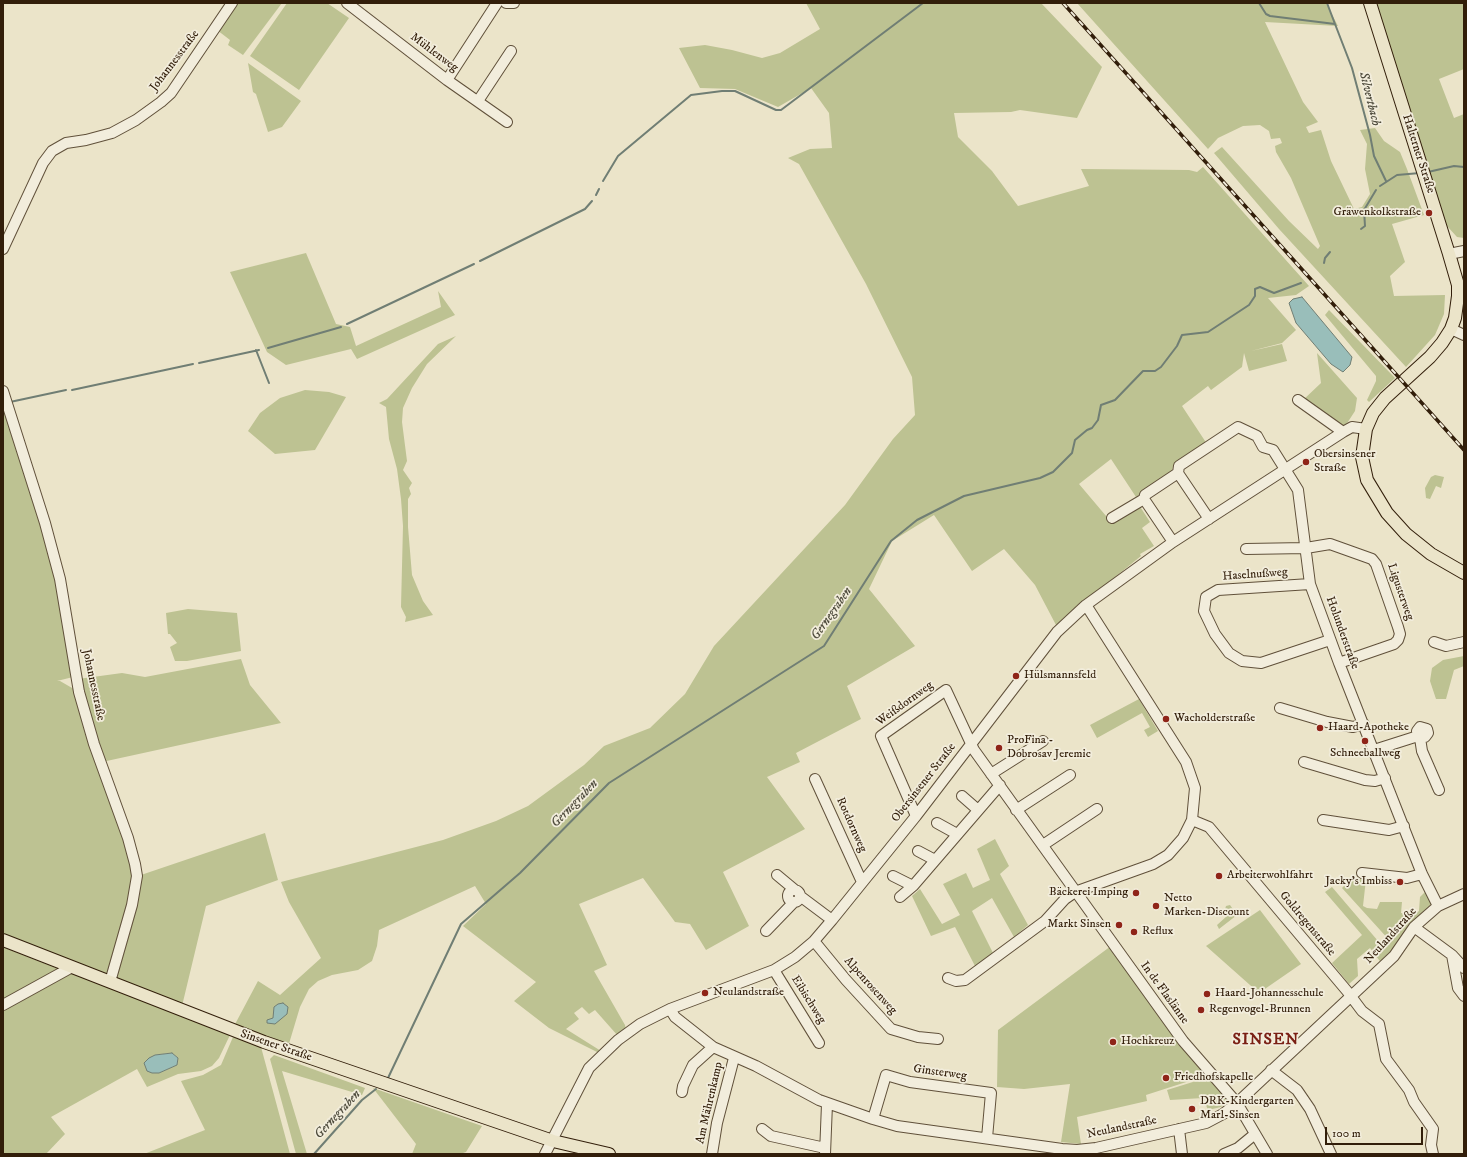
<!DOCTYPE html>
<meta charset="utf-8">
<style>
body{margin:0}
#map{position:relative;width:1467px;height:1157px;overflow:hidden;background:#ebe4c9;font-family:"IM FELL DW Pica",serif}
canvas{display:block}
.frame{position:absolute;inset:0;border:4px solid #321e0a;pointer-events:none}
.scale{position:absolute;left:1325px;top:1127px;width:98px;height:18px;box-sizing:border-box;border:2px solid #321e0a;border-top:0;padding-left:5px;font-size:12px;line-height:14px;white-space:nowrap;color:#321e0a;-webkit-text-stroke:3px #f2eddc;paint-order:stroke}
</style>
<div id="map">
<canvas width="1467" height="1157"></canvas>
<div class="frame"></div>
<div class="scale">100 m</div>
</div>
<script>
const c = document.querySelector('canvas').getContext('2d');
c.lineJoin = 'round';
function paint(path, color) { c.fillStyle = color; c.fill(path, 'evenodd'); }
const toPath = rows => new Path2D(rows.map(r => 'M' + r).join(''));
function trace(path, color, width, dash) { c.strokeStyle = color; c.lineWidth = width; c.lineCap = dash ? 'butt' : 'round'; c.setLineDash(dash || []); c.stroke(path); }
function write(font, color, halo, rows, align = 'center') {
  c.font = font + ' "IM FELL DW Pica",serif'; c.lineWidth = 3.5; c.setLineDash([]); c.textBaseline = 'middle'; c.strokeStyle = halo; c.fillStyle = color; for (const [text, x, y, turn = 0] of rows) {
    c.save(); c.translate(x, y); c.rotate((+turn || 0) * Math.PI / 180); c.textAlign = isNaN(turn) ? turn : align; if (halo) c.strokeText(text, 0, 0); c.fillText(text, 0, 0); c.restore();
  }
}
paint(toPath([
 [234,3,282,3,243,55,228,45,230,40,217,30],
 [287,3,327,3,349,18,299,90,250,56],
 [806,3,1041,3,1102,67,1077,118,1020,110,1011,112,954,113,958,137,992,171,1018,206,1089,186,1081,169,1189,170,1197,172,1203,167,1309,286,1296,295,1268,298,1296,330,1282,343,1251,351,1282,344,1287,361,1249,371,1244,353,1242,367,1211,390,1208,386,1182,406,1207,444,1173,466,1172,474,1136,497,1111,459,1079,484,1112,523,1139,505,1150,522,1142,528,1154,546,1140,554,1141,556,1056,625,1035,585,1004,549,972,571,934,515,892,541,869,589,915,646,847,686,861,719,796,753,800,762,767,777,805,829,723,872,749,926,706,950,690,924,675,922,643,878,579,904,607,965,594,971,625,1025,626,1031,618,1036,595,1010,589,1014,582,1007,574,1013,579,1019,566,1029,601,1051,599,1053,549,1028,514,1001,536,982,463,926,486,904,475,886,379,930,377,946,372,961,358,970,332,975,318,981,309,989,300,1007,288,1047,233,1028,258,981,280,995,321,958,289,902,281,882,443,840,496,821,528,806,584,765,604,746,650,728,685,694,714,646,845,505,893,439,915,415,912,377,866,284,799,164,788,158,810,149,832,148,829,113,811,88,778,107,735,89,700,88,679,48,705,45,732,50,762,58,780,53,820,29],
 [1077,3,1326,3,1338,26,1265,22,1303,102,1318,122,1306,127,1309,133,1321,130,1331,161,1354,209,1362,207,1370,194,1365,169,1367,144,1360,130,1375,128,1384,141,1400,152,1407,169,1424,215,1392,224,1405,262,1390,276,1394,296,1445,295,1444,314,1435,335,1406,367,1279,229,1214,153,1222,147,1289,221,1318,249,1320,246,1291,178,1276,152,1275,146,1282,143,1280,138,1271,139,1269,131,1260,125,1243,126,1218,138,1208,149],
 [1375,3,1464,3,1464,69,1439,79,1454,118,1464,114,1464,238,1457,237,1447,226,1436,198],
 [248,63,301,101,282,127,268,132,256,94,253,92],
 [306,253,336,324,350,327,356,346,441,307,438,291,455,315,357,359,351,349,286,365,267,352,230,272],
 [1329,310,1395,378,1369,402,1367,400,1376,381,1376,376,1325,315],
 [456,336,427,364,412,388,403,408,402,422,407,461,403,470,412,483,409,488,411,494,408,499,408,527,412,575,423,601,433,615,405,622,406,617,401,607,403,526,401,499,397,469,389,439,386,407,379,403,387,399,438,344],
 [1317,353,1357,398,1355,411,1342,431,1302,401,1321,383],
 [305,390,329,392,346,397,315,450,275,454,248,431,260,413,280,398],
 [3,404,45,523,73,677,57,681,60,681,79,692,137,876,108,977,3,936],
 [1435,475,1444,477,1441,488,1436,486,1430,499,1426,498,1425,488,1431,477],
 [188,609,237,613,241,651,187,661,175,661,170,647,177,643,170,634,168,634,166,613],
 [1464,656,1464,666,1454,670,1446,699,1436,699,1430,681,1432,668,1443,660],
 [241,659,250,685,281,723,102,762,78,679,122,673,145,677],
 [1139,699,1158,731,1148,737,1144,730,1150,727,1142,713,1097,738,1090,725],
 [265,833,278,880,206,906,182,1006,113,980,138,876],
 [995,839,1009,866,1000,874,1028,925,1014,937,992,898,972,911,993,953,975,966,955,927,931,936,912,896,920,889,942,924,960,915,943,884,966,873,973,888,990,880,977,849],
 [1351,879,1366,879,1363,906,1367,908,1377,909,1380,902,1402,902,1401,913,1415,914,1419,911,1420,897,1428,889,1436,905,1382,964,1370,948,1357,959,1358,976,1349,984,1332,963,1362,935,1325,892,1332,887,1384,948,1390,941,1342,888],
 [1230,905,1237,915,1219,929,1217,925,1227,916,1224,913,1226,906],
 [1260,910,1301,964,1259,993,1206,946],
 [1111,946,1208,1075,1146,1095,1147,1101,1077,1117,1081,1144,1061,1142,1070,1084,1024,1089,997,1087,998,1030],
 [3,947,61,970,3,1003],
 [70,971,230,1035,219,1058,212,1066,201,1071,178,1074,147,1087,137,1069,51,1117,65,1134,46,1154,3,1154,3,1008],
 [172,1053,178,1058,177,1065,159,1073,155,1055],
 [233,1037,261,1047,290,1154,144,1154,205,1130,181,1081,203,1075,221,1065],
 [274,1055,365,1088,362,1095,282,1071,307,1154,296,1154,270,1059],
 [1209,1077,1226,1097,1226,1102,1221,1107,1208,1110,1203,1098,1170,1100,1167,1090],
 [373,1088,482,1126,466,1152,460,1154,412,1154,416,1144]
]), '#bdc292');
const water = toPath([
 [1302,297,1352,357,1350,365,1343,372,1331,364,1296,323,1289,303,1293,299,1302,297],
 [283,1003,288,1007,287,1014,275,1024,267,1023,267,1020,273,1018,274,1007,278,1004,283,1003],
 [172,1053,178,1058,177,1065,159,1073,152,1073,147,1071,144,1063,149,1058,155,1055,172,1053]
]);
paint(water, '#99beba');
trace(water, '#707e74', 1);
trace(toPath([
 [1259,3,1266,14,1270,16,1335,24,1352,68,1370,135,1374,156,1386,181],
 [1327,3,1335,24],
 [1428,172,1454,166,1464,167],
 [603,181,618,156,691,95,722,91,735,91,776,110,781,110,923,3],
 [1380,186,1397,175,1420,173],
 [596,195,599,189],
 [1361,229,1365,226,1364,210,1376,190],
 [480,261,585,209,592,201],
 [1324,263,1325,258,1330,252],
 [347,324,474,264],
 [268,348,341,327],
 [256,350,269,383],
 [199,363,259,350],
 [72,390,193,364],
 [10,402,66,390],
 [388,1078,461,924,520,873,609,783,824,646,891,541,917,520,964,496,1040,478,1053,472,1072,453,1075,440,1087,430,1092,428,1098,420,1101,405,1115,400,1143,371,1155,371,1161,367,1177,346,1182,335,1208,332,1249,305,1255,296,1255,289,1260,287,1274,293,1301,283],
 [314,1154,362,1100,376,1089]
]), '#707e74', 2);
const minor = toPath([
 [347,3,447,80,507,122],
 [506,3,514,3],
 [447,80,497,3],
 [478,101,511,51],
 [3,249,43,163,52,151,66,143,86,140,112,133,136,120,161,102,171,93,232,3],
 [1449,254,1464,251],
 [1451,329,1464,335],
 [3,391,45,523,60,579,79,692,94,744,128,838,135,864,137,876,132,905,110,982],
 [1298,400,1343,432],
 [1112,518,1144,499],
 [1209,519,1178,473,1179,466,1238,427,1257,436,1263,447,1273,450,1298,490,1310,584,1339,663,1422,874,1438,906],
 [1173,542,1144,499,1145,495,1178,473],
 [1246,549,1306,548,1330,544,1372,559,1376,564,1398,627,1400,634,1398,640,1394,644,1339,663],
 [1310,584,1218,590,1206,597,1204,611,1215,634,1229,653,1242,661,1261,663,1330,640],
 [1434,642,1446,646,1464,642],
 [1280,708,1327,722,1353,727,1364,724],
 [1420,738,1422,751,1439,790],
 [1374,750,1418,736,1425,737,1428,733,1427,729,1420,727,1417,731,1418,736],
 [1304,762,1365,780,1375,781,1385,778],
 [991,774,1043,741],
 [815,779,862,882],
 [962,796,978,810],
 [1016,810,1070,775],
 [916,816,881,736,946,690,974,750,1183,1041,1237,1103,1267,1154],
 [1192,820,1209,827,1347,991,1362,1011,1379,1024,1386,1059,1409,1090,1414,1102,1433,1129,1431,1145,1433,1154],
 [1323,820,1389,830,1404,826],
 [937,823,957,834],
 [1043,845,1097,809],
 [918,851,935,860],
 [1362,873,1407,878,1422,874],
 [777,875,795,890],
 [893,876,913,886],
 '788 896a6 6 0 1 1 12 0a6 6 0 1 1-12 0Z',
 [800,896,832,920],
 [900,897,913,886,1000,785],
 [1414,927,1452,955,1458,988,1464,996],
 [766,931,794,902],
 [814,941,846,980,891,1029,918,1037,938,1039],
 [1452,955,1464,968],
 [774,970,819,1043],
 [948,978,956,981,965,980,1045,921,1065,899,1075,892,1153,864,1168,855,1183,838,1192,820,1195,788,1186,762,1086,605],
 [3,1005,72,967],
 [670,1009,675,1017,713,1047,756,1066,819,1100,873,1119,897,1126,1062,1149,1077,1150,1096,1148,1206,1123,1223,1114,1237,1103,1394,956,1414,927,1438,906,1464,894],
 [1271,1070,1297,1090,1310,1109,1331,1154],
 [682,1092,683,1086,693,1065,713,1047],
 [873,1119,886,1075,910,1082,991,1093,987,1138],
 [762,1129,771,1136,825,1148],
 [1179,1129,1182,1154],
 [545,1154,589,1068,618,1040,640,1024,670,1009,774,970,795,957,814,941,832,920,916,816,1057,632,1086,605,1173,542,1343,432,1352,427,1366,429],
 [712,1154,717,1123,734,1058],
 [825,1154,827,1104],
 [1224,1154,1238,1148,1255,1134]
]);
const major = toPath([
 [1370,3,1449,254,1458,285,1458,296,1455,318,1451,329,1442,343,1430,357,1385,398,1373,413,1366,429,1362,457,1367,480,1387,513,1406,534,1431,554,1464,573],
 [3,940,264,1042,553,1141,609,1154]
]);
trace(minor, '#60503a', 12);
trace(major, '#321e0a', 14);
trace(minor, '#f2eddc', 10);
trace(major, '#ebe4c9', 12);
const rail = toPath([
 [1063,3,1464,450]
]);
trace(rail, '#321e0a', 3.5);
trace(rail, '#f2eddc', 2, [6]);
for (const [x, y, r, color] of [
 [1429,213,4,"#8f2418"],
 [1306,462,4,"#8f2418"],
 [1016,676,4,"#8f2418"],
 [1166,719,4,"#8f2418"],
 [1320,728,4,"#8f2418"],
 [1365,741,4,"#8f2418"],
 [999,748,4,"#8f2418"],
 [1219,876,4,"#8f2418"],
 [1400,882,4,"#8f2418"],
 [1136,893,4,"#8f2418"],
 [1156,906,4,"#8f2418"],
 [1119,925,4,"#8f2418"],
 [1134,932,4,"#8f2418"],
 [705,993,4,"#8f2418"],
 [1207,994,4,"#8f2418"],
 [1201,1010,4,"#8f2418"],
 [1113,1042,4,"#8f2418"],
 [1166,1078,4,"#8f2418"],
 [1192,1109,4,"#8f2418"]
]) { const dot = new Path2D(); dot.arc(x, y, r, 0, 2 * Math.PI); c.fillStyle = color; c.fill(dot); trace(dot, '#f2eddc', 1.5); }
write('12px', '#321e0a', '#f2eddc', [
 ["Mühlenweg",434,53,37],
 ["Johannesstraße",175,61,-53],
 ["Halterner Straße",1418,154,72],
 ["Haselnußweg",1255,575,-4],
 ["Ligusterweg",1400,592,71],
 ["Holunderstraße",1342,633,70],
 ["Johannesstraße",93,685,78],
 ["Weißdornweg",905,704,-36],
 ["Obersinsener Straße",924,783,-52],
 ["Rotdornweg",851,825,66],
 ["Goldregenstraße",1307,924,50],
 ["Neulandstraße",1391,936,-48],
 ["Alpenrosenweg",870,986,48],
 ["In de Flaslänne",1164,993,54],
 ["Eibischweg",808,1000,58],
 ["Sinsener Straße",276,1046,19],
 ["Ginsterweg",940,1073,8],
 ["Am Mährenkamp",710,1103,-77],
 ["Neulandstraße",1122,1128,-12]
]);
write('12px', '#321e0a', '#f2eddc', [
 ["Gräwenkolkstraße",1421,213,"right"],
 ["Obersinsener",1314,455],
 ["Straße",1314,469],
 ["Hülsmannsfeld",1024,676],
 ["Wacholderstraße",1174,719],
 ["Haard-Apotheke",1328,728],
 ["ProFina -",1007,741],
 ["Dobrosav Jeremic",1007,755],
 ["Schneeballweg",1365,754,"center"],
 ["Arbeiterwohlfahrt",1227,876],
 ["Jacky's Imbiss",1392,882,"right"],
 ["Bäckerei Imping",1128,893,"right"],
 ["Netto",1164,899],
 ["Marken-Discount",1164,913],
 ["Markt Sinsen",1111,925,"right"],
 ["Reflux",1142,932],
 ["Neulandstraße",713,993],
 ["Haard-Johannesschule",1215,994],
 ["Regenvogel-Brunnen",1209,1010],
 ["Hochkreuz",1121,1042],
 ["Friedhofskapelle",1174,1078],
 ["DRK-Kindergarten",1200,1102],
 ["Marl-Sinsen",1200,1116]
], 'left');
write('italic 13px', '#514e3f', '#f2eddc', [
 ["Silvertbach",1369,99,76],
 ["Gernegraben",832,614,-55],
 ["Gernegraben",575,804,-46],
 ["Gernegraben",338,1115,-47]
]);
c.letterSpacing = '1px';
write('bold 16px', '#7a1f14', '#f2eddc', [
 ["SINSEN",1266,1041]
]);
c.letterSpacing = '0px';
</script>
